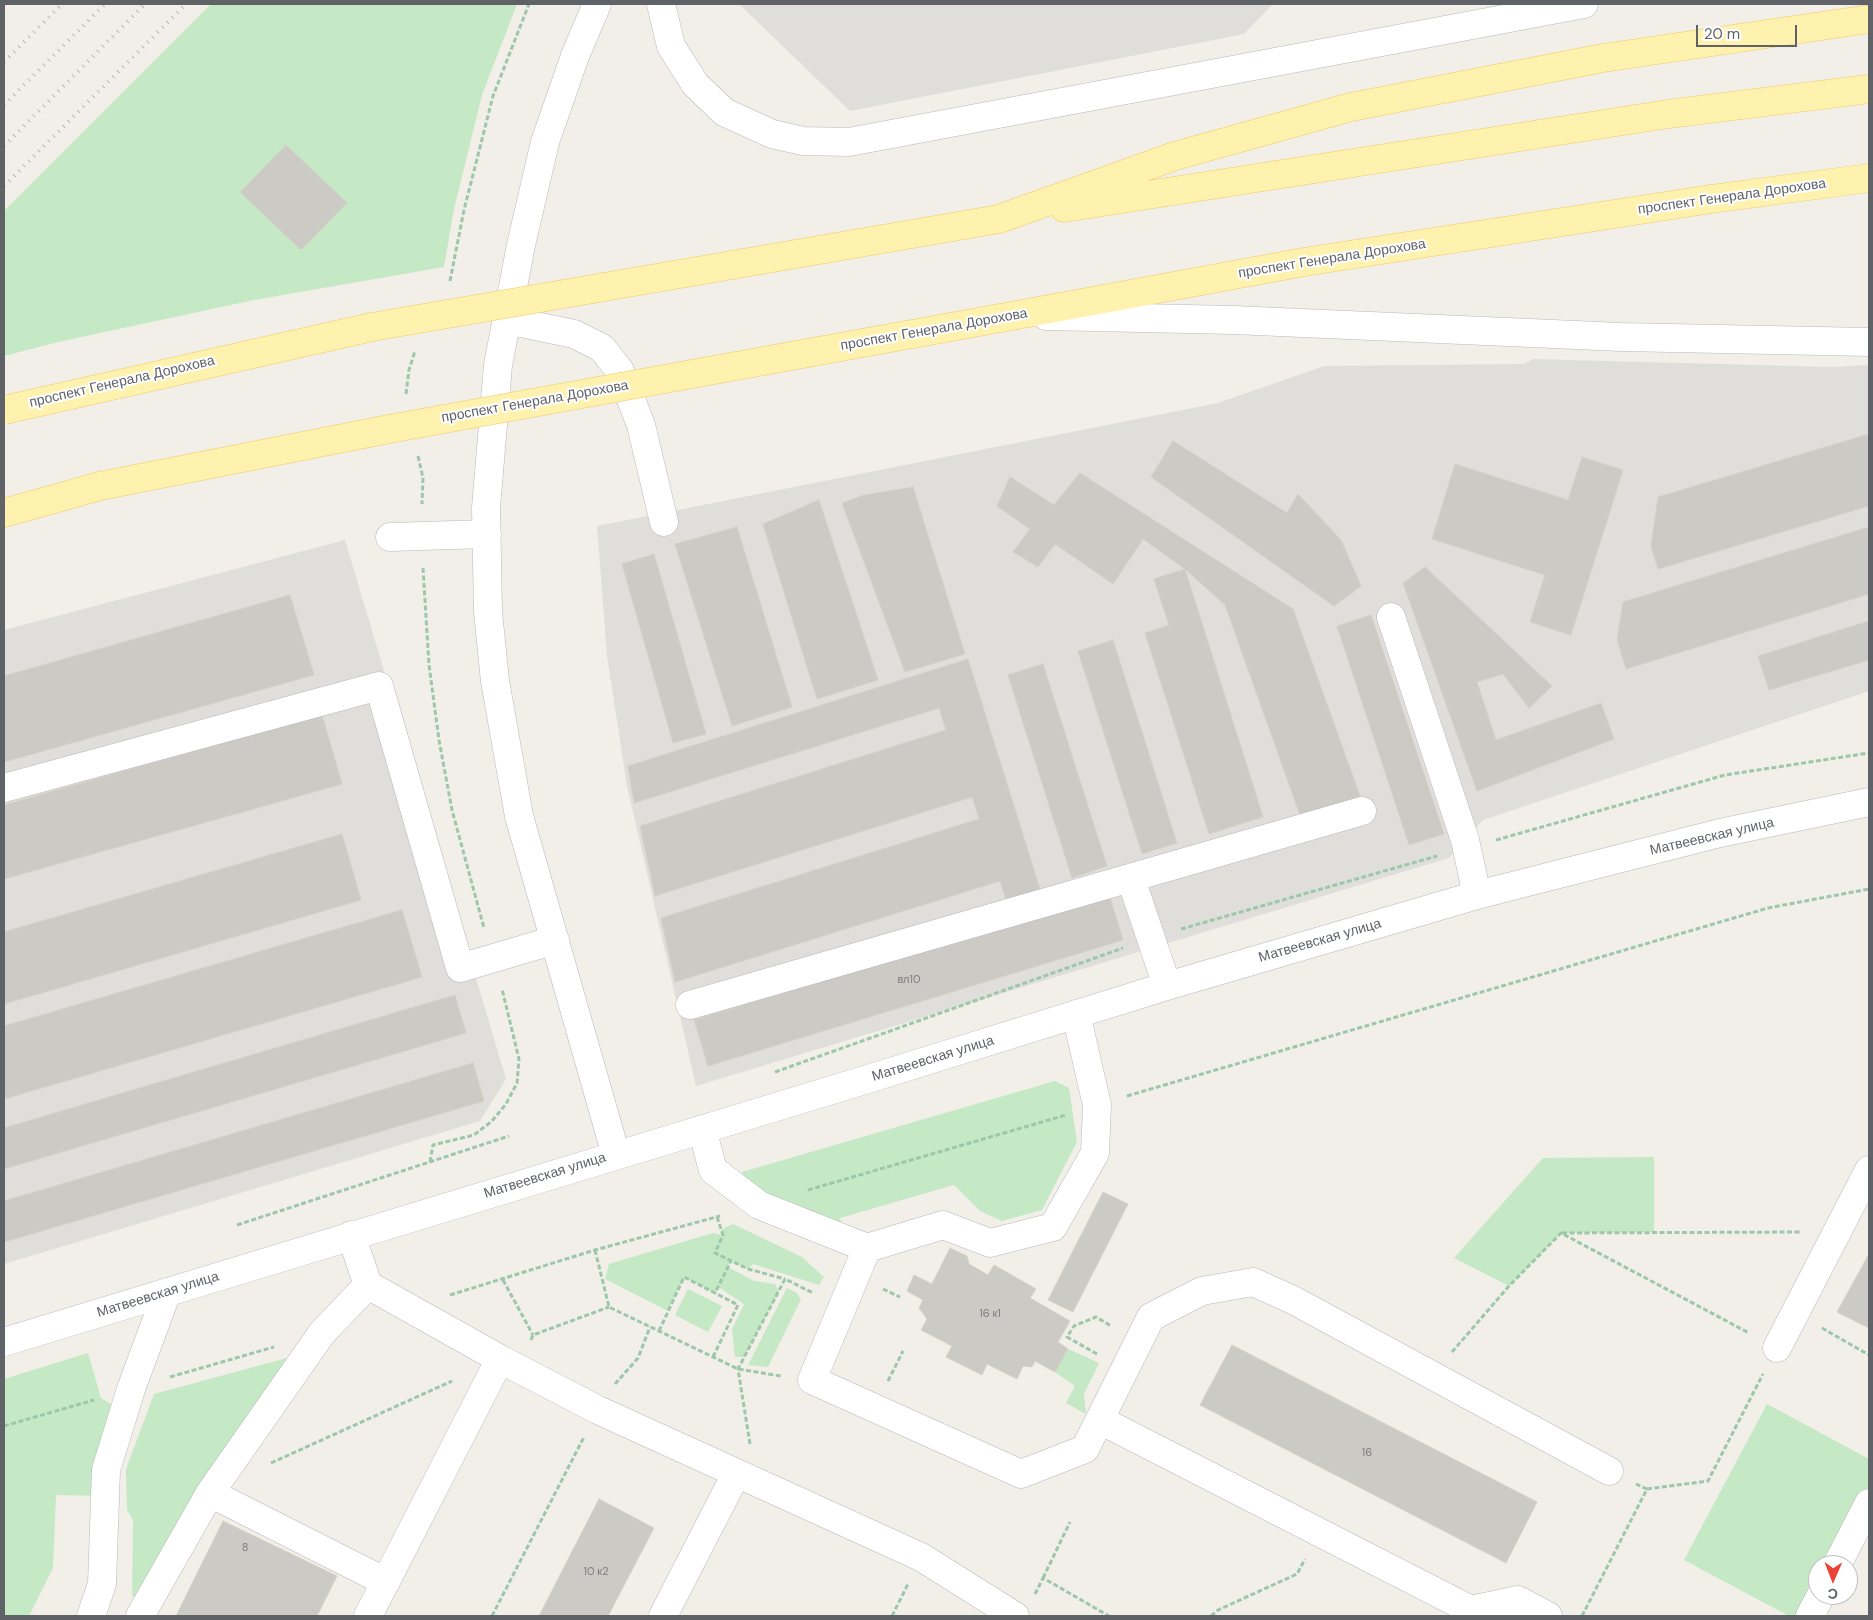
<!DOCTYPE html>
<meta charset="utf-8">
<style>
body{margin:0}
#map{position:relative;width:1873px;height:1620px;overflow:hidden;background:#f1efe8;font-family:"DM Sans",sans-serif}
canvas{display:block}
.frame{position:absolute;inset:0;border:5px solid #5f6368;pointer-events:none}
.north{position:absolute;left:1808px;top:1555px;width:50px;height:50px;box-sizing:border-box;background:#fff;border:1px solid #bfc1c3;border-radius:50%;rotate:181deg;font-size:14px;font-weight:700;line-height:20px;text-align:center;color:#5f6368}
.north::after{content:'';display:block;margin:auto;width:18px;height:22px;background:#ea4335;clip-path:polygon(50% 0,100% 100%,50% 72%,0 100%)}
.scale{position:absolute;left:1696px;top:25px;width:101px;height:22px;box-sizing:border-box;border:2px solid #5f6368;border-top:0;padding-left:6px;font-size:15px;line-height:18px;white-space:nowrap;color:#5f6368;-webkit-text-stroke:4px #fff;paint-order:stroke}
</style>
<div id="map">
<canvas width="1873" height="1620"></canvas>
<div class="frame"></div>
<div class="north">С</div>
<div class="scale">20 m</div>
</div>
<script>
const c = document.querySelector('canvas').getContext('2d');
c.lineJoin = 'round';
function paint(path, color) { c.fillStyle = color; c.fill(path, 'evenodd'); }
const toPath = rows => new Path2D(rows.map(r => 'M' + r).join(''));
function trace(path, color, width, dash) { c.strokeStyle = color; c.lineWidth = width; c.lineCap = dash ? 'butt' : 'round'; c.setLineDash(dash || []); c.stroke(path); }
function write(font, color, halo, rows, align = 'center') {
  c.font = font + ' "DM Sans",sans-serif'; c.lineWidth = 4; c.setLineDash([]); c.textBaseline = 'middle'; c.strokeStyle = halo; c.fillStyle = color; for (const [text, x, y, turn = 0] of rows) {
    c.save(); c.translate(x, y); c.rotate((+turn || 0) * Math.PI / 180); c.textAlign = isNaN(turn) ? turn : align; if (halo) c.strokeText(text, 0, 0); c.fillText(text, 0, 0); c.restore();
  }
}
paint(toPath([
 [739,4,1273,4,1244,34,850,111],
 [1533,359,1831,367,1869,365,1869,691,1483,820,1449,858,696,1086,627,786,607,656,597,526,1218,403,1324,366,1524,364],
 [345,540,506,1079,480,1121,4,1264,4,630]
]), '#e0deda');
paint(toPath([
 [211,4,517,4,482,95,454,209,444,267,254,300,58,342,4,356,4,211],
 [1055,1081,1069,1088,1077,1142,1042,1210,1002,1221,980,1211,954,1185,840,1218,845,1239,745,1189,742,1172],
 [1654,1157,1654,1232,1561,1233,1509,1286,1454,1258,1543,1158],
 [733,1224,802,1257,824,1277,819,1285,753,1264,748,1269,731,1261,728,1267,754,1281,775,1284,779,1292,744,1357,735,1357,732,1329,744,1304,718,1287,715,1293,684,1277,668,1311,605,1279,609,1264,713,1233,722,1235,721,1230],
 [787,1288,797,1293,801,1299,768,1367,748,1365],
 [688,1289,722,1306,708,1332,675,1315],
 [1068,1349,1099,1363,1084,1394,1086,1414,1066,1403,1075,1386,1055,1372],
 [309,1352,144,1608,132,1595,133,1520,127,1510,126,1469,154,1394],
 [88,1353,101,1398,116,1407,105,1496,56,1495,53,1568,29,1616,4,1616,4,1379],
 [1767,1404,1869,1459,1869,1489,1829,1565,1818,1565,1818,1585,1801,1616,1789,1616,1684,1560]
]), '#c5e8c5');
const building = toPath([
 [286,145,347,203,301,250,240,192,286,145],
 [1869,434,1869,506,1658,569,1651,546,1658,497,1869,434],
 [1173,441,1287,513,1298,494,1341,540,1361,586,1334,606,1151,477,1173,441],
 [1582,457,1623,470,1571,635,1530,622,1545,575,1432,539,1455,464,1568,500,1582,457],
 [1080,473,1293,609,1360,796,1300,815,1225,605,1185,569,1143,539,1113,584,1055,544,1038,567,1013,552,1030,529,997,506,1010,477,1054,505,1080,473],
 [913,487,965,654,905,672,842,503,864,495,913,487],
 [819,500,878,680,817,699,763,524,819,500],
 [737,527,792,707,732,726,675,544,737,527],
 [1869,527,1869,594,1626,669,1617,639,1623,602,1869,527],
 [654,554,706,734,673,743,622,564,654,554],
 [1425,567,1552,686,1529,708,1503,674,1477,682,1496,740,1601,703,1614,739,1477,791,1403,583,1425,567],
 [1185,569,1263,817,1209,834,1145,633,1169,625,1154,579,1185,569],
 [290,595,314,675,4,762,4,676,290,595],
 [1371,615,1444,834,1409,845,1337,626,1371,615],
 [1869,621,1869,660,1769,690,1758,656,1869,621],
 [1113,640,1177,843,1142,854,1078,651,1113,640],
 [968,659,1040,889,1006,900,1000,881,675,982,661,918,979,819,972,797,655,896,640,826,946,730,939,708,634,803,628,766,968,659],
 [1043,664,1107,866,1072,878,1008,675,1043,664],
 [322,715,342,784,4,879,4,805,322,715],
 [342,834,361,900,4,1004,4,932,342,834],
 [1109,894,1123,940,708,1066,694,1020,1109,894],
 [402,910,422,977,4,1099,4,1026,402,910],
 [455,995,466,1033,4,1169,4,1128,455,995],
 [473,1063,484,1101,4,1242,4,1201,473,1063],
 [1103,1192,1128,1204,1073,1312,1048,1300,1103,1192],
 [950,1248,967,1256,969,1264,988,1275,994,1265,1036,1289,1030,1298,1070,1321,1058,1342,1068,1349,1055,1372,1035,1361,1032,1367,1023,1366,1017,1379,987,1364,982,1375,946,1357,952,1346,921,1330,927,1319,919,1308,923,1300,907,1291,914,1275,932,1284,950,1248],
 [1869,1254,1869,1328,1837,1312,1869,1254],
 [1232,1345,1537,1502,1506,1563,1200,1405,1232,1345],
 [599,1499,654,1528,608,1616,539,1616,599,1499],
 [223,1521,337,1576,317,1616,176,1616,223,1521]
]);
paint(building, '#cccac5');
trace(building, '#d6d1c6', 1);
const minor = toPath([
 [597,4,575,56,545,142,521,245,498,365,486,508,488,612,495,681,519,816,616,1155],
 [661,4,671,46,695,84,724,112,772,134,803,141,849,142,1584,4],
 [1046,316,1234,320,1621,337,1869,342],
 [507,320,574,334,602,348,620,371,641,425,664,522],
 [390,537,487,534],
 [1391,617,1465,840,1477,895],
 [4,788,379,686,460,968,555,940],
 [1131,879,1167,986],
 [690,1005,1362,811],
 [702,1129,713,1170,759,1205,867,1248,943,1225,990,1243,1053,1227,1095,1153,1097,1105,1076,1014],
 [351,1235,368,1285,500,1359,598,1410,921,1557,1015,1616],
 [867,1248,812,1380,1021,1474,1085,1449,1151,1317,1202,1291,1253,1282,1293,1300,1609,1471],
 [4,1342,868,1079,1167,986,1477,895,1720,833,1869,802],
 [1777,1348,1869,1170],
 [1100,1420,1471,1610,1518,1600,1548,1616],
 [210,1493,386,1582],
 [1837,1565,1869,1503],
 [91,1616,102,1584,106,1470,131,1389,167,1292],
 [140,1616,210,1493,322,1333,368,1285],
 [368,1616,500,1359],
 [663,1616,736,1474],
 [1810,1616,1821,1595]
]);
const major = toPath([
 [1064,208,1668,114,1869,89],
 [999,219,1175,156,1351,107,1603,58,1869,19],
 [1017,315,1304,262,1711,199,1869,178],
 [4,513,100,486,389,429]
]);
trace(minor, '#b5b8bc', 29);
trace(major, '#f2c960', 29);
trace(toPath([
 [450,281,464,210,493,96,529,4],
 [406,394,409,370,415,351],
 [418,456,423,478,422,504],
 [423,568,429,665,439,740,452,810,484,928],
 [1496,840,1725,775,1869,753],
 [1181,929,1437,856],
 [775,1072,1123,948],
 [1127,1096,1768,908,1869,889],
 [430,1162,433,1145,474,1135,492,1121,506,1104,517,1083,519,1059,502,989],
 [808,1190,1066,1115],
 [717,1217,723,1235,715,1253,748,1269,785,1279],
 [237,1225,509,1136],
 [1562,1233,1801,1232],
 [595,1250,609,1307,738,1369,781,1376],
 [503,1280,533,1335],
 [883,1289,900,1297],
 [450,1295,595,1250,720,1216],
 [1822,1328,1869,1355],
 [659,1331,684,1277,715,1293,731,1261],
 [531,1340,533,1335,609,1307],
 [1452,1352,1509,1286,1561,1233,1749,1333],
 [1097,1354,1067,1337,1074,1326,1096,1317,1111,1326],
 [713,1357,738,1305,715,1293],
 [170,1377,274,1347],
 [888,1381,903,1351],
 [615,1384,638,1358,650,1327],
 [4,1426,94,1400],
 [750,1444,738,1369,785,1279,813,1293],
 [271,1463,452,1381],
 [1647,1489,1708,1481,1763,1374],
 [1043,1578,1070,1522],
 [1035,1594,1043,1578,1109,1616],
 [492,1616,584,1437],
 [892,1616,908,1584],
 [1211,1616,1218,1610,1297,1574,1305,1559],
 [1582,1616,1647,1489,1636,1484]
]), '#9cc7a9', 3, [5, 2.5]);
trace(minor, '#fff', 28);
trace(major, '#fff2af', 28);
trace(toPath([
 [4,62,62,4],
 [4,105,105,4],
 [4,146,145,4],
 [4,186,186,4]
]), '#b6b7b8', 4, [1, 6]);
const majorBridge = toPath([
 [4,410,372,327,999,219],
 [389,429,1017,315]
]);
trace(majorBridge, '#f2c960', 29, []);
trace(majorBridge, '#fff2af', 28);
write('11px', '#7a7d7f', null, [
 ["вл10",909,980],
 ["16 к1",990,1314],
 ["16",1367,1453],
 ["8",245,1548],
 ["10 к2",596,1572]
]);
write('14px', '#5f6368', '#fff', [
 ["проспект Генерала Дорохова",1732,197,-8],
 ["проспект Генерала Дорохова",1332,259,-9],
 ["проспект Генерала Дорохова",934,330,-10],
 ["проспект Генерала Дорохова",122,382,-13],
 ["проспект Генерала Дорохова",535,402,-10],
 ["Матвеевская улица",1712,837,-13],
 ["Матвеевская улица",1320,941,-16],
 ["Матвеевская улица",933,1059,-17],
 ["Матвеевская улица",545,1176,-17],
 ["Матвеевская улица",158,1295,-17]
]);
</script>
